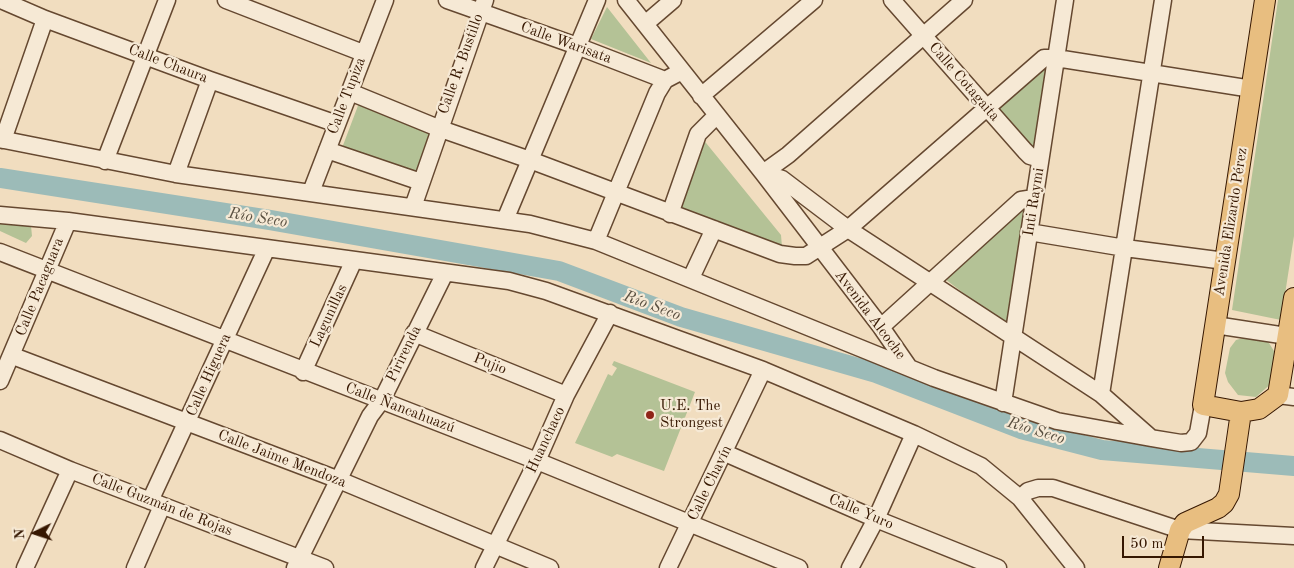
<!DOCTYPE html>
<meta charset="utf-8">
<style>
body{margin:0}
#map{position:relative;width:1294px;height:568px;overflow:hidden;background:#f1ddbf;font-family:"Old Standard TT",serif}
canvas{display:block}
.north{position:absolute;left:10px;top:508px;width:50px;height:50px;-webkit-text-stroke:4px #f6e9d5;paint-order:stroke;rotate:266deg;font-size:14px;font-weight:700;line-height:20px;text-align:center;color:#361701}
.north::after{content:'';display:block;margin:auto;width:18px;height:22px;background:#361701;clip-path:polygon(50% 0,100% 100%,50% 72%,0 100%)}
.scale{position:absolute;left:1122px;top:536px;width:82px;height:22px;box-sizing:border-box;border:2px solid #361701;border-top:0;padding-left:6px;font-size:15px;line-height:18px;white-space:nowrap;color:#361701;-webkit-text-stroke:4px #f6e9d5;paint-order:stroke}
</style>
<div id="map">
<canvas width="1294" height="568"></canvas>
<div class="north">N</div>
<div class="scale">50 m</div>
</div>
<script>
const c = document.querySelector('canvas').getContext('2d');
c.lineJoin = 'round';
function paint(path, color) { c.fillStyle = color; c.fill(path, 'evenodd'); }
const toPath = rows => new Path2D(rows.map(r => 'M' + r).join(''));
function trace(path, color, width, dash) { c.strokeStyle = color; c.lineWidth = width; c.lineCap = dash ? 'butt' : 'round'; c.setLineDash(dash || []); c.stroke(path); }
function write(font, color, halo, rows, align = 'center') {
  c.font = font + ' "Old Standard TT",serif'; c.lineWidth = 4.5; c.setLineDash([]); c.textBaseline = 'middle'; c.strokeStyle = halo; c.fillStyle = color; for (const [text, x, y, turn = 0] of rows) {
    c.save(); c.translate(x, y); c.rotate((+turn || 0) * Math.PI / 180); c.textAlign = isNaN(turn) ? turn : align; if (halo) c.strokeText(text, 0, 0); c.fillText(text, 0, 0); c.restore();
  }
}
paint(toPath([
 [1278,0,1294,0,1294,236,1281,320,1232,310],
 [607,7,651,63,591,39],
 [1050,59,1035,156,994,109],
 [359,103,435,132,419,176,342,148],
 [702,138,781,235,782,247,676,208],
 [1025,203,1008,327,945,279],
 [0,223,31,226,32,236,26,243,0,231],
 [1247,337,1262,338,1269,343,1277,356,1273,382,1256,397,1238,395,1228,382,1225,373,1230,348,1236,340],
 [614,361,695,392,664,471,617,454,612,457,575,443,608,374,612,376,617,368,612,365]
]), '#b4c296');
trace(toPath([
 [0,178,270,220,559,271,681,317,876,373,1021,429,1102,450,1294,466]
]), '#9cbbb8', 20);
const minor = toPath([
 [1,0,45,19,210,80,337,124],
 [226,0,363,53],
 [447,0,577,46,665,80,682,71],
 [626,0,763,173,881,327,908,366],
 [892,0,1025,151,1030,156,1040,159],
 [645,24,673,0],
 [350,92,438,128,530,160,780,254,795,256,806,256,848,229,1044,58,1056,58,1252,89],
 [701,96,814,0],
 [0,139,176,174,530,224,596,241,934,378,1057,421,1151,438,1181,443,1191,442,1198,433,1203,405],
 [3,140,45,19],
 [327,150,421,182],
 [105,161,167,0],
 [763,173,782,179,848,229,1101,394,1151,438],
 [763,173,788,155,964,0],
 [176,174,210,80],
 [311,192,385,0],
 [413,207,485,0],
 [670,214,698,134,717,115],
 [0,215,68,221,509,281,546,291,763,370,914,434,981,466,1020,498,1076,568],
 [505,220,597,0],
 [1029,232,1125,248,1225,261],
 [596,241,657,93,665,80],
 [0,252,537,461,799,568],
 [691,278,714,229],
 [1215,325,1294,337],
 [881,327,1021,200,1034,198],
 [414,333,566,395],
 [13,356,339,480,550,568],
 [303,372,354,260],
 [0,381,68,221],
 [1101,394,1163,0],
 [1278,395,1294,397],
 [1003,403,1065,0],
 [0,440,70,470,325,568],
 [725,453,876,519,998,568],
 [1020,498,1028,491,1038,488,1053,488,1180,530,1294,536],
 [150,501,267,248],
 [25,568,70,470],
 [135,568,162,506],
 [295,568,370,416,382,400,445,273],
 [484,568,537,461,566,395,610,313],
 [668,568,763,370],
 [850,568,876,519,914,434]
]);
const major = toPath([
 [1265,0,1203,405,1241,412,1259,409,1278,395,1294,298],
 [1169,568,1180,530,1185,523,1218,508,1224,503,1229,494,1241,412]
]);
trace(minor, '#654830', 19);
trace(major, '#361701', 22);
trace(minor, '#f6e9d5', 16);
trace(major, '#e8be80', 20);
for (const [x, y, r, color] of [
 [650,415,5,"#8f2418"]
]) { const dot = new Path2D(); dot.arc(x, y, r, 0, 2 * Math.PI); c.fillStyle = color; c.fill(dot); trace(dot, '#f6e9d5', 2); }
write('15px', '#361701', '#f6e9d5', [
 ["Calle Warisata",566,43,20],
 ["Calle Chaura",168,64,21],
 ["Calle R. Bustillo",461,64,-70],
 ["Calle Cotagaita",964,82,49],
 ["Calle Tupiza",347,96,-69],
 ["Inti Raymi",1034,202,-81],
 ["Avenida Elizardo Pérez",1231,222,-81],
 ["Calle Pacaguara",40,287,-68],
 ["Avenida Alcoche",870,315,53],
 ["Lagunillas",329,316,-65],
 ["Pirirenda",404,354,-64],
 ["Pujio",490,364,22],
 ["Calle Higuera",209,375,-66],
 ["Calle Ñancahuazú",400,408,21],
 ["Huanchaco",546,440,-65],
 ["Calle Jaime Mendoza",282,459,21],
 ["Calle Chavín",710,483,-64],
 ["Calle Guzmán de Rojas",162,505,21],
 ["Calle Yuro",861,512,23]
]);
write('15px', '#361701', '#f6e9d5', [
 ["U.E. The",660,406],
 ["Strongest",660,423]
], 'left');
write('italic 16px', '#5a5041', '#f6e9d5', [
 ["Río Seco",258,218,9],
 ["Río Seco",652,306,20],
 ["Río Seco",1036,431,17]
]);
</script>
